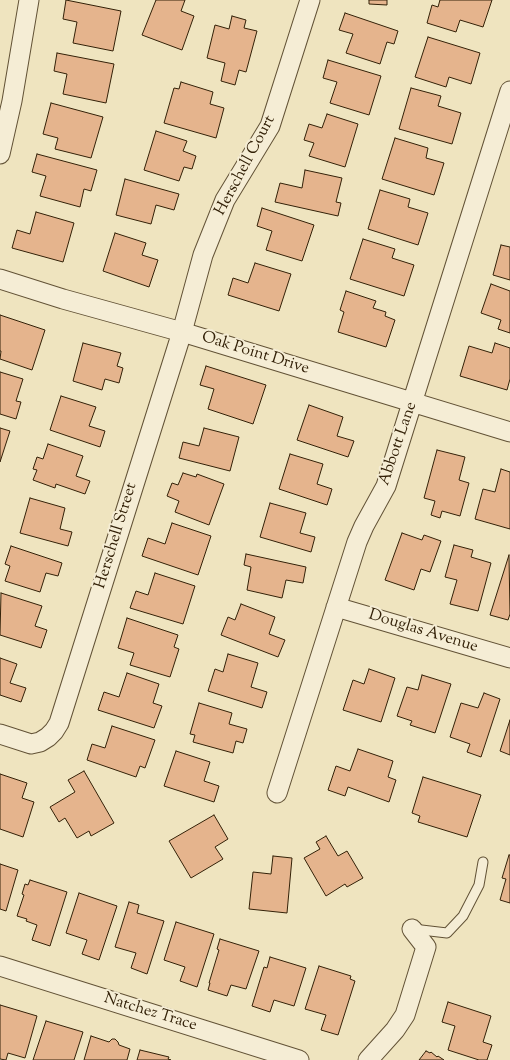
<!DOCTYPE html>
<style>
body{margin:0}
canvas{display:block;background:#efe4bf}
</style>
<canvas width="510" height="1060"></canvas>
<script>
const c = document.querySelector('canvas').getContext('2d');
c.lineJoin = 'round';
function paint(path, color) { c.fillStyle = color; c.fill(path, 'evenodd'); }
const toPath = rows => new Path2D(rows.map(r => 'M' + r).join(''));
function trace(path, color, width, dash) { c.strokeStyle = color; c.lineWidth = width; c.lineCap = dash ? 'butt' : 'round'; c.setLineDash(dash || []); c.stroke(path); }
function write(font, color, halo, rows, align = 'center') {
  c.font = font + ' "Sorts Mill Goudy",serif'; c.lineWidth = 4; c.setLineDash([]); c.textBaseline = 'middle'; c.strokeStyle = halo; c.fillStyle = color; for (const [text, x, y, turn = 0] of rows) {
    c.save(); c.translate(x, y); c.rotate((+turn || 0) * Math.PI / 180); c.textAlign = isNaN(turn) ? turn : align; if (halo) c.strokeText(text, 0, 0); c.fillText(text, 0, 0); c.restore();
  }
}
const building = toPath([
 [66,0,121,11,113,51,73,43,77,22,63,19,66,0],
 [156,0,185,0,181,11,194,16,182,50,142,35,156,0],
 [369,0,387,0,387,5,369,4,369,0],
 [440,0,492,0,483,27,460,20,456,32,427,23,432,5,438,7,440,0],
 [345,13,398,31,394,44,387,42,380,64,346,53,353,34,339,30,345,13],
 [232,16,246,20,244,28,257,31,246,72,239,70,235,85,221,81,225,63,207,58,215,25,229,29,232,16],
 [428,37,480,53,471,84,449,77,446,87,415,77,428,37],
 [57,53,114,64,106,103,63,94,67,74,54,71,57,53],
 [328,60,381,76,369,115,330,103,337,82,323,78,328,60],
 [181,82,213,92,210,104,224,108,216,138,164,123,174,88,179,89,181,82],
 [411,88,441,96,438,106,461,113,452,144,399,129,411,88],
 [51,103,103,117,91,158,55,149,58,138,43,134,51,103],
 [327,114,358,124,345,167,309,156,314,143,304,140,309,124,322,128,327,114],
 [156,131,187,141,183,151,196,156,192,169,184,167,179,181,144,170,156,131],
 [395,138,428,148,426,158,444,163,434,195,382,179,395,138],
 [37,154,97,170,91,191,84,189,80,207,40,196,46,176,32,172,37,154],
 [305,170,342,178,336,202,341,203,338,216,275,202,280,183,302,188,305,170],
 [125,179,179,194,174,210,156,205,151,224,116,215,125,179],
 [380,190,410,199,408,207,428,213,418,245,368,229,380,190],
 [262,208,314,225,302,261,266,250,272,231,257,226,262,208],
 [36,212,74,223,63,262,12,248,17,230,30,234,36,212],
 [115,233,146,243,142,255,158,260,149,287,103,271,115,233],
 [363,239,395,249,392,258,414,265,404,296,350,279,363,239],
 [501,245,510,247,510,280,493,275,501,245],
 [255,263,291,274,279,311,228,295,233,278,248,283,255,263],
 [491,284,510,291,510,333,498,329,501,320,481,313,491,284],
 [346,291,376,301,373,308,386,312,385,316,395,320,386,347,338,332,344,312,340,310,346,291],
 [0,315,45,330,32,370,0,359,1,351,0,351,0,315],
 [83,343,121,353,117,366,123,368,119,383,105,379,102,390,73,381,83,343],
 [495,343,510,348,510,379,507,390,460,376,469,346,492,353,495,343],
 [206,366,266,385,253,424,208,409,214,389,200,385,206,366],
 [0,372,23,379,16,401,21,402,16,419,0,414,0,372],
 [61,396,96,407,89,426,105,431,100,447,50,430,61,396],
 [309,405,343,417,337,436,354,441,348,457,297,440,309,405],
 [0,428,10,431,0,462,0,428],
 [204,428,239,437,230,471,179,458,183,442,199,446,204,428],
 [48,444,83,456,76,476,90,481,85,494,56,484,55,488,33,480,37,470,33,469,37,457,43,459,48,444],
 [437,450,465,457,459,480,469,483,460,516,442,511,440,518,431,515,435,501,424,498,437,450],
 [290,454,323,464,317,484,332,489,327,505,279,489,290,454],
 [501,469,510,472,510,529,475,519,483,489,495,492,501,469],
 [183,473,196,477,197,474,224,484,209,525,175,512,179,501,167,496,172,483,178,485,183,473],
 [30,498,65,508,60,529,72,532,68,546,20,533,30,498],
 [270,503,306,513,300,533,315,537,311,552,260,537,270,503],
 [172,523,211,536,198,575,142,556,148,538,165,544,172,523],
 [402,533,422,540,424,535,441,541,430,572,421,569,414,590,385,580,402,533],
 [454,545,473,550,471,557,491,563,478,611,450,604,457,580,445,577,454,545],
 [11,546,62,563,58,576,46,573,40,592,5,581,10,566,5,564,11,546],
 [246,554,306,567,303,583,286,580,282,598,247,590,251,567,244,565,246,554],
 [509,555,510,614,508,620,490,615,509,555],
 [155,573,195,586,183,624,130,608,136,591,148,595,155,573],
 [1,593,42,606,35,626,47,630,41,648,0,635,1,593],
 [241,604,275,617,269,634,285,640,278,657,221,635,228,617,235,620,241,604],
 [127,618,178,635,174,647,179,649,170,677,130,665,134,653,118,648,127,618],
 [228,654,258,663,251,687,267,692,262,708,208,691,215,669,223,672,228,654],
 [0,658,17,664,10,683,26,688,21,702,0,695,0,658],
 [369,669,395,678,381,722,343,710,353,680,364,684,369,669],
 [127,673,159,684,153,703,162,706,154,728,98,710,104,692,119,697,127,673],
 [422,675,451,684,435,733,410,725,412,721,397,716,407,687,418,690,422,675],
 [484,693,500,699,481,757,467,752,470,744,450,737,461,703,478,708,484,693],
 [199,703,232,713,229,724,247,729,243,743,236,741,233,753,193,742,195,735,190,734,199,703],
 [510,720,510,755,500,751,510,720],
 [112,726,155,740,145,768,140,766,136,777,87,760,92,744,105,748,112,726],
 [358,749,393,761,388,777,396,780,389,802,348,787,345,796,328,790,336,766,350,771,358,749],
 [176,751,210,762,204,781,219,786,214,802,164,786,176,751],
 [84,771,114,823,91,836,89,831,77,838,65,818,59,822,50,807,75,792,68,780,84,771],
 [0,774,27,783,22,798,34,802,23,837,0,829,0,774],
 [423,777,481,795,467,837,418,822,420,816,412,813,423,777],
 [214,815,228,839,215,847,223,859,191,878,169,841,214,815],
 [326,836,338,856,347,851,363,878,347,887,345,884,326,896,304,858,320,849,316,842,326,836],
 [509,855,510,855,510,903,500,900,506,879,502,878,509,855],
 [273,856,292,858,287,913,249,909,253,872,271,874,273,856],
 [0,864,18,870,6,911,0,909,0,864],
 [30,880,67,892,50,946,32,940,37,925,26,921,27,919,17,916,24,895,22,894,25,884,28,885,30,880],
 [79,893,117,906,99,960,82,954,87,940,66,933,79,893],
 [129,902,139,905,137,913,164,921,147,974,131,968,136,953,115,947,129,902],
 [176,922,214,934,197,987,180,981,185,967,164,960,176,922],
 [220,939,259,951,246,989,231,985,227,996,208,990,210,983,209,983,219,950,217,949,220,939],
 [270,957,306,968,294,1006,274,1000,270,1012,252,1006,264,967,267,968,270,957],
 [319,966,351,976,350,979,355,981,338,1035,321,1030,326,1015,305,1009,319,966],
 [448,1002,491,1016,483,1042,492,1045,487,1060,479,1060,448,1050,455,1026,442,1022,448,1002],
 [0,1005,37,1016,25,1058,8,1053,6,1060,0,1059,0,1005],
 [46,1021,83,1032,74,1060,33,1060,46,1021],
 [91,1036,109,1042,112,1039,115,1039,118,1042,119,1045,130,1049,127,1060,84,1060,91,1036],
 [140,1050,169,1057,168,1059,171,1060,137,1060,140,1050],
 [426,1051,430,1053,431,1052,437,1057,438,1056,444,1060,419,1060,426,1051]
]);
paint(building, '#e5b48d');
trace(building, '#332108', 1);
const service = toPath([
 [413,929,447,933,463,916,479,885,483,862]
]);
const minor = toPath([
 [0,154,12,101,29,0],
 [0,279,63,299,182,332,510,432],
 [336,607,510,658],
 [0,734,31,744,40,742,48,737,54,731,59,723,182,332,203,255,225,200,270,126,310,0],
 [277,793,357,542,364,526,386,486,391,470,510,91],
 [0,966,299,1060],
 [368,1060,395,1030,405,1015,426,947,412,929]
]);
trace(service, '#625236', 11);
trace(minor, '#625236', 21);
trace(service, '#f5edd5', 9);
trace(minor, '#f5edd5', 19);
write('16px', '#332108', '#f5edd5', [
 ["Herschell Court",246,166,-62],
 ["Oak Point Drive",255,354,17],
 ["Abbott Lane",399,444,-71],
 ["Herschell Street",117,536,-73],
 ["Douglas Avenue",423,632,17],
 ["Natchez Trace",150,1013,17]
]);
</script>
